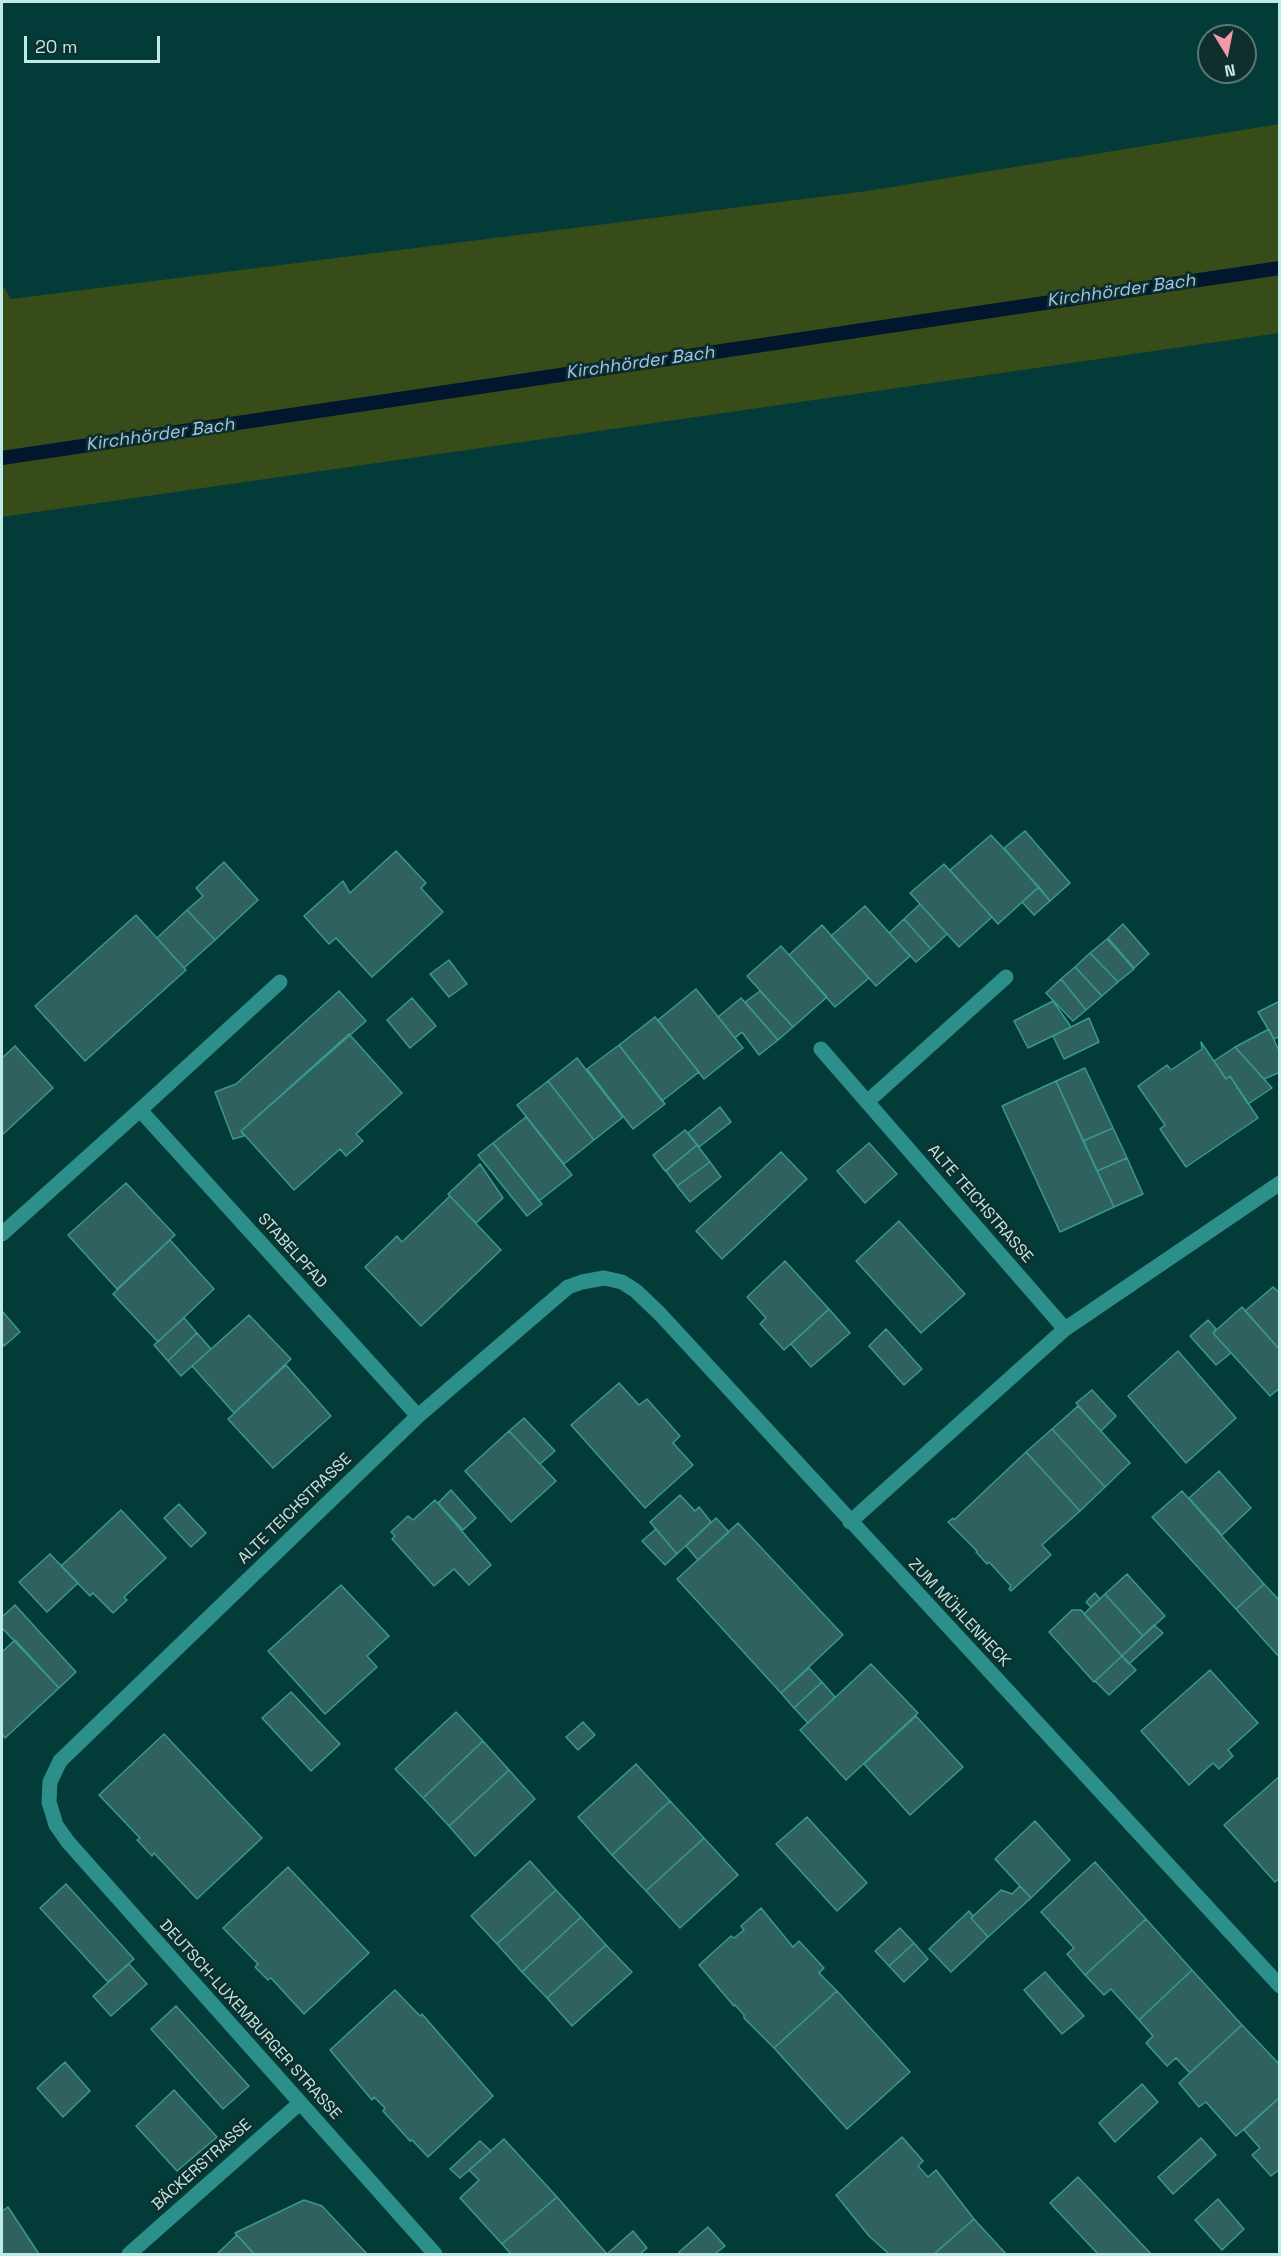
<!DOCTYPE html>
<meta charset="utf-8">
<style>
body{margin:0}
#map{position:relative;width:1281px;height:2256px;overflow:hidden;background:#023b37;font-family:"Space Grotesk",sans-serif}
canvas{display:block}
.frame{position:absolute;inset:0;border:3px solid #bfeae5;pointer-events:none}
.north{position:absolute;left:1197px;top:24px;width:60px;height:60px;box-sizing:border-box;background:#102e2c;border:2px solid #567976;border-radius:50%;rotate:170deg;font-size:16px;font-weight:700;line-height:24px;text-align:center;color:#bfeae5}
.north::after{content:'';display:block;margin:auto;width:21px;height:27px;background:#f39aaa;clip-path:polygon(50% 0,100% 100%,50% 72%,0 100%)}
.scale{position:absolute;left:24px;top:36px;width:136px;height:27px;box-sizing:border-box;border:3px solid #bfeae5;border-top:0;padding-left:8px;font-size:18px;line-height:21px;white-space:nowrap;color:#bfeae5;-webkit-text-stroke:4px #102e2c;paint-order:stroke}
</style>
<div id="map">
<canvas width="1281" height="2256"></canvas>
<div class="frame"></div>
<div class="north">N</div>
<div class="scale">20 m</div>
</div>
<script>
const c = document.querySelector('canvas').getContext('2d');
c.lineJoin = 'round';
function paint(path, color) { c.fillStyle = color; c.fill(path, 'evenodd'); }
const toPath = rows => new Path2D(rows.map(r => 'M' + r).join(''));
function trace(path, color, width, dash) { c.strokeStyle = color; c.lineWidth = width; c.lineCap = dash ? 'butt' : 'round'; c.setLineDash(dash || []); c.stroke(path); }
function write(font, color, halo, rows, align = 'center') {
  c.font = font + ' "Space Grotesk",sans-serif'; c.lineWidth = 5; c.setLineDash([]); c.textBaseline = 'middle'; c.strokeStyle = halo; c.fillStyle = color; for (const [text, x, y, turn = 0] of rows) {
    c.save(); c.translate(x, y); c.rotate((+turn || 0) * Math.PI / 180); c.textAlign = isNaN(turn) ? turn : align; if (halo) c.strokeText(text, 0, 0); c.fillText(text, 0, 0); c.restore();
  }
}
paint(toPath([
 [1279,124,1279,333,2,517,2,284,11,299,867,191]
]), '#374c18');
trace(toPath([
 [2,458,1280,268]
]), '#00172e', 14);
const building = toPath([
 [1025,831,1070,883,1050,901,1004,848,1025,831],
 [991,835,1039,887,998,924,950,870,991,835],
 [396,851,426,883,421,888,443,912,372,977,336,938,329,944,304,916,343,881,350,893,396,851],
 [224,862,258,900,215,940,187,910,203,896,196,888,224,862],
 [944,864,992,917,959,947,910,893,944,864],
 [1039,887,1050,901,1034,915,1022,902,1039,887],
 [920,904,947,934,931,949,904,919,920,904],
 [865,906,910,956,876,986,831,936,865,906],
 [187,910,215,940,184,968,157,938,187,910],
 [136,915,186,970,85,1061,35,1006,136,915],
 [904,919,931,949,916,962,889,933,904,919],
 [1123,924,1149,954,1134,968,1108,938,1123,924],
 [822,925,869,978,835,1007,789,955,822,925],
 [1107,939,1134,969,1118,982,1090,953,1107,939],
 [781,946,827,997,793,1027,747,976,781,946],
 [1090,953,1118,982,1102,996,1075,967,1090,953],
 [449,960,467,984,449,997,430,974,449,960],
 [1075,967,1102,996,1086,1010,1061,979,1075,967],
 [1061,979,1086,1010,1073,1021,1046,993,1061,979],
 [696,989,743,1048,704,1079,658,1020,696,989],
 [339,991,366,1021,241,1131,244,1136,233,1139,215,1092,236,1084,339,991],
 [760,991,793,1027,778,1040,745,1002,760,991],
 [412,998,436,1026,410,1048,387,1020,412,998],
 [741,998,778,1040,759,1055,742,1032,735,1038,718,1017,741,998],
 [1053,1001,1071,1027,1028,1048,1014,1021,1053,1001],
 [1280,1001,1280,1036,1274,1039,1258,1012,1280,1001],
 [655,1017,699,1072,662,1101,619,1045,655,1017],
 [1089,1018,1099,1042,1064,1059,1053,1036,1089,1018],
 [1269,1029,1280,1053,1280,1072,1264,1079,1235,1047,1269,1029],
 [349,1034,402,1093,356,1134,363,1141,346,1156,340,1149,294,1190,241,1131,349,1034],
 [1201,1042,1226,1079,1230,1076,1258,1118,1186,1167,1160,1129,1165,1125,1138,1086,1167,1065,1171,1070,1202,1049,1201,1042],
 [619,1045,665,1104,633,1129,587,1069,619,1045],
 [15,1046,53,1088,2,1135,2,1058,15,1046],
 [1235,1047,1272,1088,1248,1104,1230,1076,1226,1079,1214,1061,1235,1047],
 [577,1058,623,1117,594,1140,548,1081,577,1058],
 [1085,1068,1113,1128,1083,1141,1056,1081,1085,1068],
 [548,1081,594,1140,564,1164,517,1105,548,1081],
 [1056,1081,1114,1207,1060,1232,1002,1106,1056,1081],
 [720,1107,731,1122,699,1147,688,1133,720,1107],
 [526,1117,572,1175,539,1201,493,1143,526,1117],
 [1113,1128,1127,1158,1097,1171,1083,1141,1113,1128],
 [685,1130,697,1145,665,1171,653,1155,685,1130],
 [493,1143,542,1204,527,1216,478,1155,493,1143],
 [869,1143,897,1174,865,1203,837,1171,869,1143],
 [697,1145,710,1162,677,1186,666,1171,697,1145],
 [781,1152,807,1179,722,1259,696,1231,781,1152],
 [1127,1158,1143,1194,1114,1207,1097,1171,1127,1158],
 [710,1162,721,1177,690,1202,677,1186,710,1162],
 [480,1164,503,1198,476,1223,448,1194,480,1164],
 [126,1183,175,1235,117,1289,68,1235,126,1183],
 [450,1196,501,1250,421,1326,365,1267,397,1236,402,1242,450,1196],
 [899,1221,965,1294,921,1333,856,1261,899,1221],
 [170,1240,214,1289,158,1342,113,1294,170,1240],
 [785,1261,829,1309,784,1350,760,1324,766,1318,747,1297,785,1261],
 [1273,1287,1280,1293,1280,1350,1245,1311,1273,1287],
 [1242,1307,1280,1350,1280,1388,1270,1396,1213,1333,1242,1307],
 [829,1309,850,1333,811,1367,791,1344,829,1309],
 [2,1311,20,1332,4,1346,2,1343,2,1311],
 [249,1315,291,1359,234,1413,192,1366,249,1315],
 [184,1318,197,1333,168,1361,154,1345,184,1318],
 [1208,1320,1216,1329,1213,1333,1231,1353,1216,1365,1190,1336,1208,1320],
 [886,1329,922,1369,904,1385,869,1346,886,1329],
 [197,1333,211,1349,181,1376,168,1361,197,1333],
 [1178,1351,1236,1418,1186,1463,1128,1396,1178,1351],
 [286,1365,331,1416,273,1468,228,1419,286,1365],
 [619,1383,639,1405,647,1399,680,1436,673,1443,693,1465,645,1508,571,1425,619,1383],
 [1092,1390,1116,1416,1101,1431,1076,1403,1092,1390],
 [1078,1406,1130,1463,1105,1487,1052,1429,1078,1406],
 [524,1418,555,1451,540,1464,509,1431,524,1418],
 [1052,1429,1105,1487,1080,1511,1026,1452,1052,1429],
 [509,1431,556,1481,511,1522,465,1471,509,1431],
 [1026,1452,1080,1511,1042,1545,1051,1555,1011,1591,1009,1589,1011,1586,989,1562,987,1564,976,1552,977,1551,948,1522,953,1518,954,1520,1026,1452],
 [1219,1471,1251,1508,1222,1535,1189,1498,1219,1471],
 [451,1490,476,1518,463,1530,438,1503,451,1490],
 [1182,1491,1264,1584,1236,1609,1152,1517,1182,1491],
 [680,1495,695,1511,699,1507,711,1522,677,1554,650,1522,680,1495],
 [435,1500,491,1565,469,1585,454,1569,434,1586,392,1539,395,1536,391,1532,408,1516,413,1520,435,1500],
 [179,1504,206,1533,191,1547,164,1518,179,1504],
 [121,1510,166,1558,124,1597,127,1600,113,1613,93,1593,90,1596,61,1566,121,1510],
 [716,1518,729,1532,698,1560,686,1546,716,1518],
 [738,1523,843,1635,781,1693,677,1579,738,1523],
 [656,1529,677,1554,665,1565,642,1541,656,1529],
 [50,1554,78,1583,47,1612,19,1582,50,1554],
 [1127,1574,1165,1616,1143,1636,1105,1594,1127,1574],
 [1264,1584,1280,1601,1280,1658,1236,1609,1264,1584],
 [341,1585,389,1636,367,1656,377,1667,325,1714,268,1651,341,1585],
 [1095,1593,1100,1599,1091,1607,1086,1602,1095,1593],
 [1105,1594,1143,1636,1122,1656,1084,1614,1105,1594],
 [15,1605,76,1672,59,1688,2,1628,2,1617,15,1605],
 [1072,1610,1081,1610,1122,1656,1094,1682,1049,1632,1072,1610],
 [1154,1625,1163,1633,1129,1664,1122,1656,1154,1625],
 [15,1640,59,1688,5,1738,2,1734,2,1652,15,1640],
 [1122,1656,1136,1670,1109,1695,1095,1681,1122,1656],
 [871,1664,918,1713,846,1780,800,1730,871,1664],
 [809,1668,822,1682,794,1708,781,1693,809,1668],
 [1210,1670,1258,1723,1228,1750,1233,1756,1219,1769,1213,1763,1189,1785,1141,1731,1210,1670],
 [822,1682,835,1697,808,1723,794,1708,822,1682],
 [291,1692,340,1744,311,1771,262,1718,291,1692],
 [456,1712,483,1741,423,1798,395,1769,456,1712],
 [916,1716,963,1767,910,1815,864,1764,916,1716],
 [583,1722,595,1735,578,1750,566,1737,583,1722],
 [164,1734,262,1838,197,1899,154,1853,152,1856,137,1840,140,1838,99,1795,164,1734],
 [483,1741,509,1770,449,1826,423,1798,483,1741],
 [636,1764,670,1801,612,1855,578,1817,636,1764],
 [509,1770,535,1799,475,1856,449,1826,509,1770],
 [1280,1776,1280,1878,1275,1882,1224,1825,1280,1776],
 [670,1801,704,1838,646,1891,612,1855,670,1801],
 [807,1817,867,1883,837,1911,776,1844,807,1817],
 [1035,1821,1070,1860,1031,1898,995,1859,1035,1821],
 [704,1838,738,1875,680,1928,646,1891,704,1838],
 [530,1861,556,1890,497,1944,471,1916,530,1861],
 [1095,1862,1146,1919,1085,1975,1067,1954,1074,1948,1041,1912,1095,1862],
 [288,1867,369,1953,304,2014,271,1978,268,1980,255,1967,258,1964,223,1928,288,1867],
 [66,1884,134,1959,108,1982,40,1908,66,1884],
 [1020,1886,1031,1898,988,1937,971,1918,1001,1890,1012,1894,1020,1886],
 [556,1890,581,1917,522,1972,497,1944,556,1890],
 [761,1908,793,1947,799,1941,824,1968,819,1973,837,1991,774,2048,744,2018,744,2015,735,2005,734,2006,699,1965,731,1936,734,1938,744,1930,741,1926,761,1908],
 [969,1911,973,1916,971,1918,988,1937,951,1972,929,1949,969,1911],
 [581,1917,606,1945,547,1998,522,1972,581,1917],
 [1146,1919,1192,1970,1139,2020,1111,1989,1104,1995,1085,1975,1146,1919],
 [900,1928,914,1943,889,1966,875,1951,900,1928],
 [914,1943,928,1959,904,1982,889,1966,914,1943],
 [606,1945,632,1972,572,2026,547,1998,606,1945],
 [129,1964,147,1984,111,2016,93,1996,129,1964],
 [1192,1970,1242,2025,1190,2073,1176,2058,1167,2066,1146,2043,1153,2036,1139,2020,1192,1970],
 [1045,1972,1084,2016,1062,2034,1024,1990,1045,1972],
 [395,1990,420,2016,422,2014,493,2096,428,2157,412,2140,410,2141,383,2111,385,2108,374,2097,372,2100,330,2050,395,1990],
 [837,1991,910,2072,847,2129,774,2048,837,1991],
 [176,2006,249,2086,223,2109,151,2029,176,2006],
 [1242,2025,1280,2065,1280,2097,1236,2136,1206,2102,1199,2107,1179,2083,1242,2025],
 [65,2062,90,2091,63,2117,37,2088,65,2062],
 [1142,2084,1158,2102,1115,2142,1099,2123,1142,2084],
 [174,2090,217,2137,177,2171,136,2126,174,2090],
 [1280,2097,1280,2169,1271,2176,1252,2155,1260,2148,1244,2130,1280,2097],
 [902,2137,923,2161,918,2166,928,2177,936,2170,974,2219,934,2254,889,2254,869,2236,836,2195,902,2137],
 [1201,2138,1216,2155,1173,2194,1158,2177,1201,2138],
 [504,2139,557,2197,502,2244,460,2198,479,2180,469,2170,504,2139],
 [480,2141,491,2151,460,2178,450,2169,480,2141],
 [1078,2177,1151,2254,1098,2254,1050,2203,1078,2177],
 [557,2197,607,2254,511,2254,502,2244,557,2197],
 [1218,2199,1244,2229,1222,2250,1195,2220,1218,2199],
 [304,2200,322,2206,367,2254,254,2254,235,2233,304,2200],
 [8,2207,39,2254,2,2254,2,2211,8,2207],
 [974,2219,1006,2254,934,2254,974,2219],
 [708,2227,725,2246,715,2254,681,2254,679,2252,708,2227],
 [633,2231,647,2248,640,2254,607,2254,633,2231],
 [237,2235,254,2254,219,2254,218,2253,237,2235]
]);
paint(building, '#2f625e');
trace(building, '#389992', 1.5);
trace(toPath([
 [821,1049,1065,1329],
 [867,1102,1006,977],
 [140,1110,280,982],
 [2,1234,140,1110,418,1416],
 [850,1522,1065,1329,1280,1183],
 [129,2254,300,2103],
 [435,2254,68,1842,56,1825,49,1802,50,1782,60,1761,418,1416,568,1287,582,1282,604,1278,622,1282,636,1291,660,1314,1280,1986]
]), '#2d8f89', 15);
write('16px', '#bfeae5', '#102e2c', [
 ["ALTE TEICHSTRASSE",980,1204,49],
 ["STABELPFAD",292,1251,48],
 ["ALTE TEICHSTRASSE",295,1509,-44],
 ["ZUM MÜHLENHECK",959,1613,47],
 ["DEUTSCH-LUXEMBURGER STRASSE",250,2020,48],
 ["BÄCKERSTRASSE",202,2165,-42]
]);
write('italic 18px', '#a0c6ec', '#102e2c', [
 ["Kirchhörder Bach",1121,291,-8],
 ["Kirchhörder Bach",640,363,-8],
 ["Kirchhörder Bach",160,435,-8]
]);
</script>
